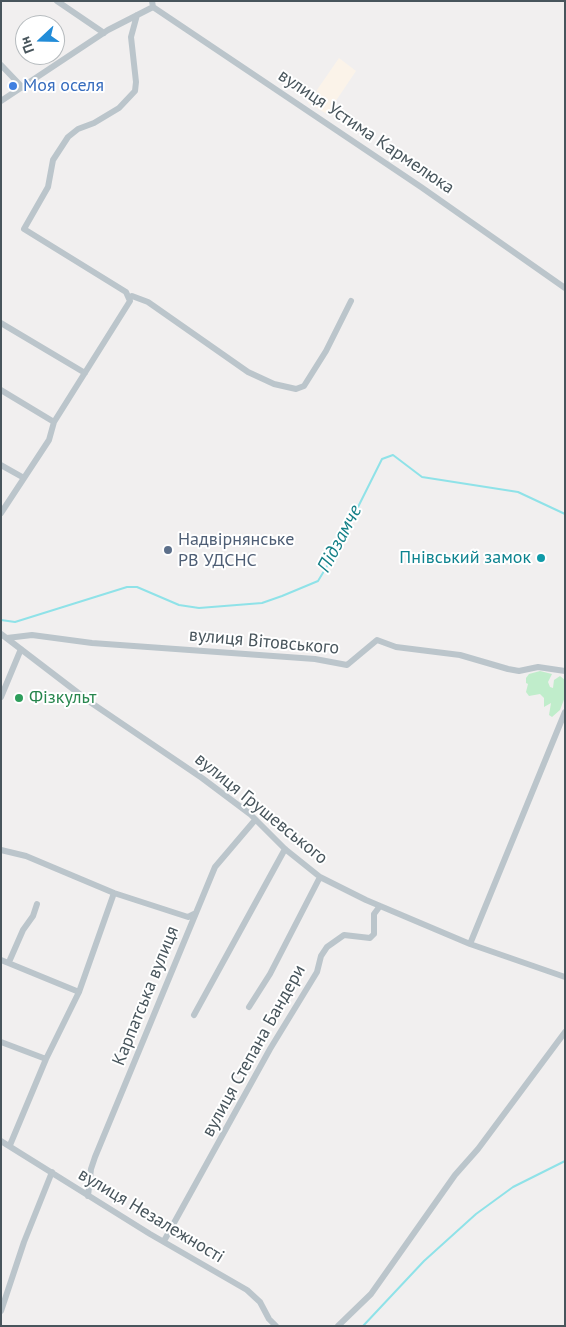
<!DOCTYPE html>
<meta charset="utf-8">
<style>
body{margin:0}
#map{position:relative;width:566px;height:1327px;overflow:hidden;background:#f1efef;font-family:"PT Sans",sans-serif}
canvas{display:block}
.frame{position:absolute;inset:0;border:2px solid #48555c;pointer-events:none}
.north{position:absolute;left:15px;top:15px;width:50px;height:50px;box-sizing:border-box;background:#fff;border:1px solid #b6bbbe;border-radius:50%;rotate:249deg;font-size:14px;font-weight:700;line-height:20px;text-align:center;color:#48555c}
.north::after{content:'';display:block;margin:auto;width:18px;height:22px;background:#228cd8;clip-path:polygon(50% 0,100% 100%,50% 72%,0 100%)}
</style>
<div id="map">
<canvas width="566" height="1327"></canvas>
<div class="frame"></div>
<div class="north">Пн</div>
</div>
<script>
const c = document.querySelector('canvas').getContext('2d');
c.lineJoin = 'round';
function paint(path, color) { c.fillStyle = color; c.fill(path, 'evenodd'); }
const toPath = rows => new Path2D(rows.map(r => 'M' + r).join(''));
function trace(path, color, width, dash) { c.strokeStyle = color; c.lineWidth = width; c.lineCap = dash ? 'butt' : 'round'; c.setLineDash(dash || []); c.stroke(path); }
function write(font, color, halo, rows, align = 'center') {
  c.font = font + ' "PT Sans",sans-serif'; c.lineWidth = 4; c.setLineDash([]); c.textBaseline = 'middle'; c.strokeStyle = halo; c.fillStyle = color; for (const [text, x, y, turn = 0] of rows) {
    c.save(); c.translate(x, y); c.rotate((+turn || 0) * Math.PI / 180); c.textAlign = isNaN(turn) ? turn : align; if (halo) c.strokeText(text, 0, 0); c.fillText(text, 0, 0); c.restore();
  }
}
paint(toPath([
 [339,58,356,71,327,114,308,103]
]), '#fbf3e9');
paint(toPath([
 [540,671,552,674,548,682,550,687,553,688,554,680,560,676,565,680,565,697,560,710,552,717,549,715,551,703,544,707,544,698,540,694,529,696,526,692,528,684,526,683,526,678,529,674]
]), '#c0edcb');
trace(toPath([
 [1,620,15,622,127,587,137,587,179,605,199,608,262,603,282,596,318,581,335,553,382,459,393,455,422,477,518,492,565,514],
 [363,1326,424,1261,476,1214,513,1187,565,1161]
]), '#8fe2e8', 2);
trace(toPath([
 [57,1,104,33],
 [152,1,153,7,421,187,565,288],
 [1,65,23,88],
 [1,101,108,30,153,7],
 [132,296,148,302,248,372,274,384,296,389,304,386,326,351,351,301],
 [1,323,85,373],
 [1,390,54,422],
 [1,465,24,478],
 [1,513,49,440,54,422,130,301,126,292,24,229,48,187,53,160,68,137,78,129,94,123,119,108,135,91,136,82,131,37,137,15],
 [1,634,90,702,202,778,250,814,285,849,320,877,366,900,470,944,565,977],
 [7,638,32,635,92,643,315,659,347,665,377,640,396,647,460,655,508,669,519,671,538,667,565,671],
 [1,697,21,649],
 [1,850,26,856,114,893,188,917,196,913],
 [470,944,565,712],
 [1,960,79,992],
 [9,962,23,930,33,916,37,904],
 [249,1007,270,974,320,877],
 [194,1015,285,849],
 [1,1042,46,1059],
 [1,1141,150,1234,247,1290,260,1302,269,1319,276,1326],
 [10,1145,46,1059,79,992,114,893],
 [88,1196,91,1169,95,1157,215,867,255,820],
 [164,1241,270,1049,317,972,321,956,327,947,344,935,370,938,374,934,374,914,380,906],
 [1,1311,24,1242,52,1172],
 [338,1326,371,1294,455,1175,478,1149,565,1032]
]), '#bbc5cb', 6);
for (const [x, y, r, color] of [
 [13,86,5,"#3f7fe0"],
 [168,550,5,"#5c6f8a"],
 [541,558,5,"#0f9aa8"],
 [19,698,5,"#2e9e5b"]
]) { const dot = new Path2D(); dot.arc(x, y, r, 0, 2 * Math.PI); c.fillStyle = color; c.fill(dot); trace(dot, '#fff', 2); }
write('18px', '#366cbe', '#fff', [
 ["Моя оселя",23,86]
], 'left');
write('18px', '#48555c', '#fff', [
 ["вулиця Устима Кармелюка",366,132,34],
 ["вулиця Вітовського",264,642,5],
 ["вулиця Грушевського",261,809,39],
 ["Карпатська вулиця",146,996,-68],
 ["вулиця Степана Бандери",254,1051,-61],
 ["вулиця Незалежності",151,1216,31]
]);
write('18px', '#4e5e75', '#fff', [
 ["Надвірнянське",178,540],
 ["РВ УДСНС",178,561]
], 'left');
write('18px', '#0d838f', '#fff', [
 ["Пнівський замок",531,558]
], 'right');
write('18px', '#27864d', '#fff', [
 ["Фізкульт",29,698]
], 'left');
write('italic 19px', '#137f86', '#fff', [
 ["Підзамче",340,539,-62]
]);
</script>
